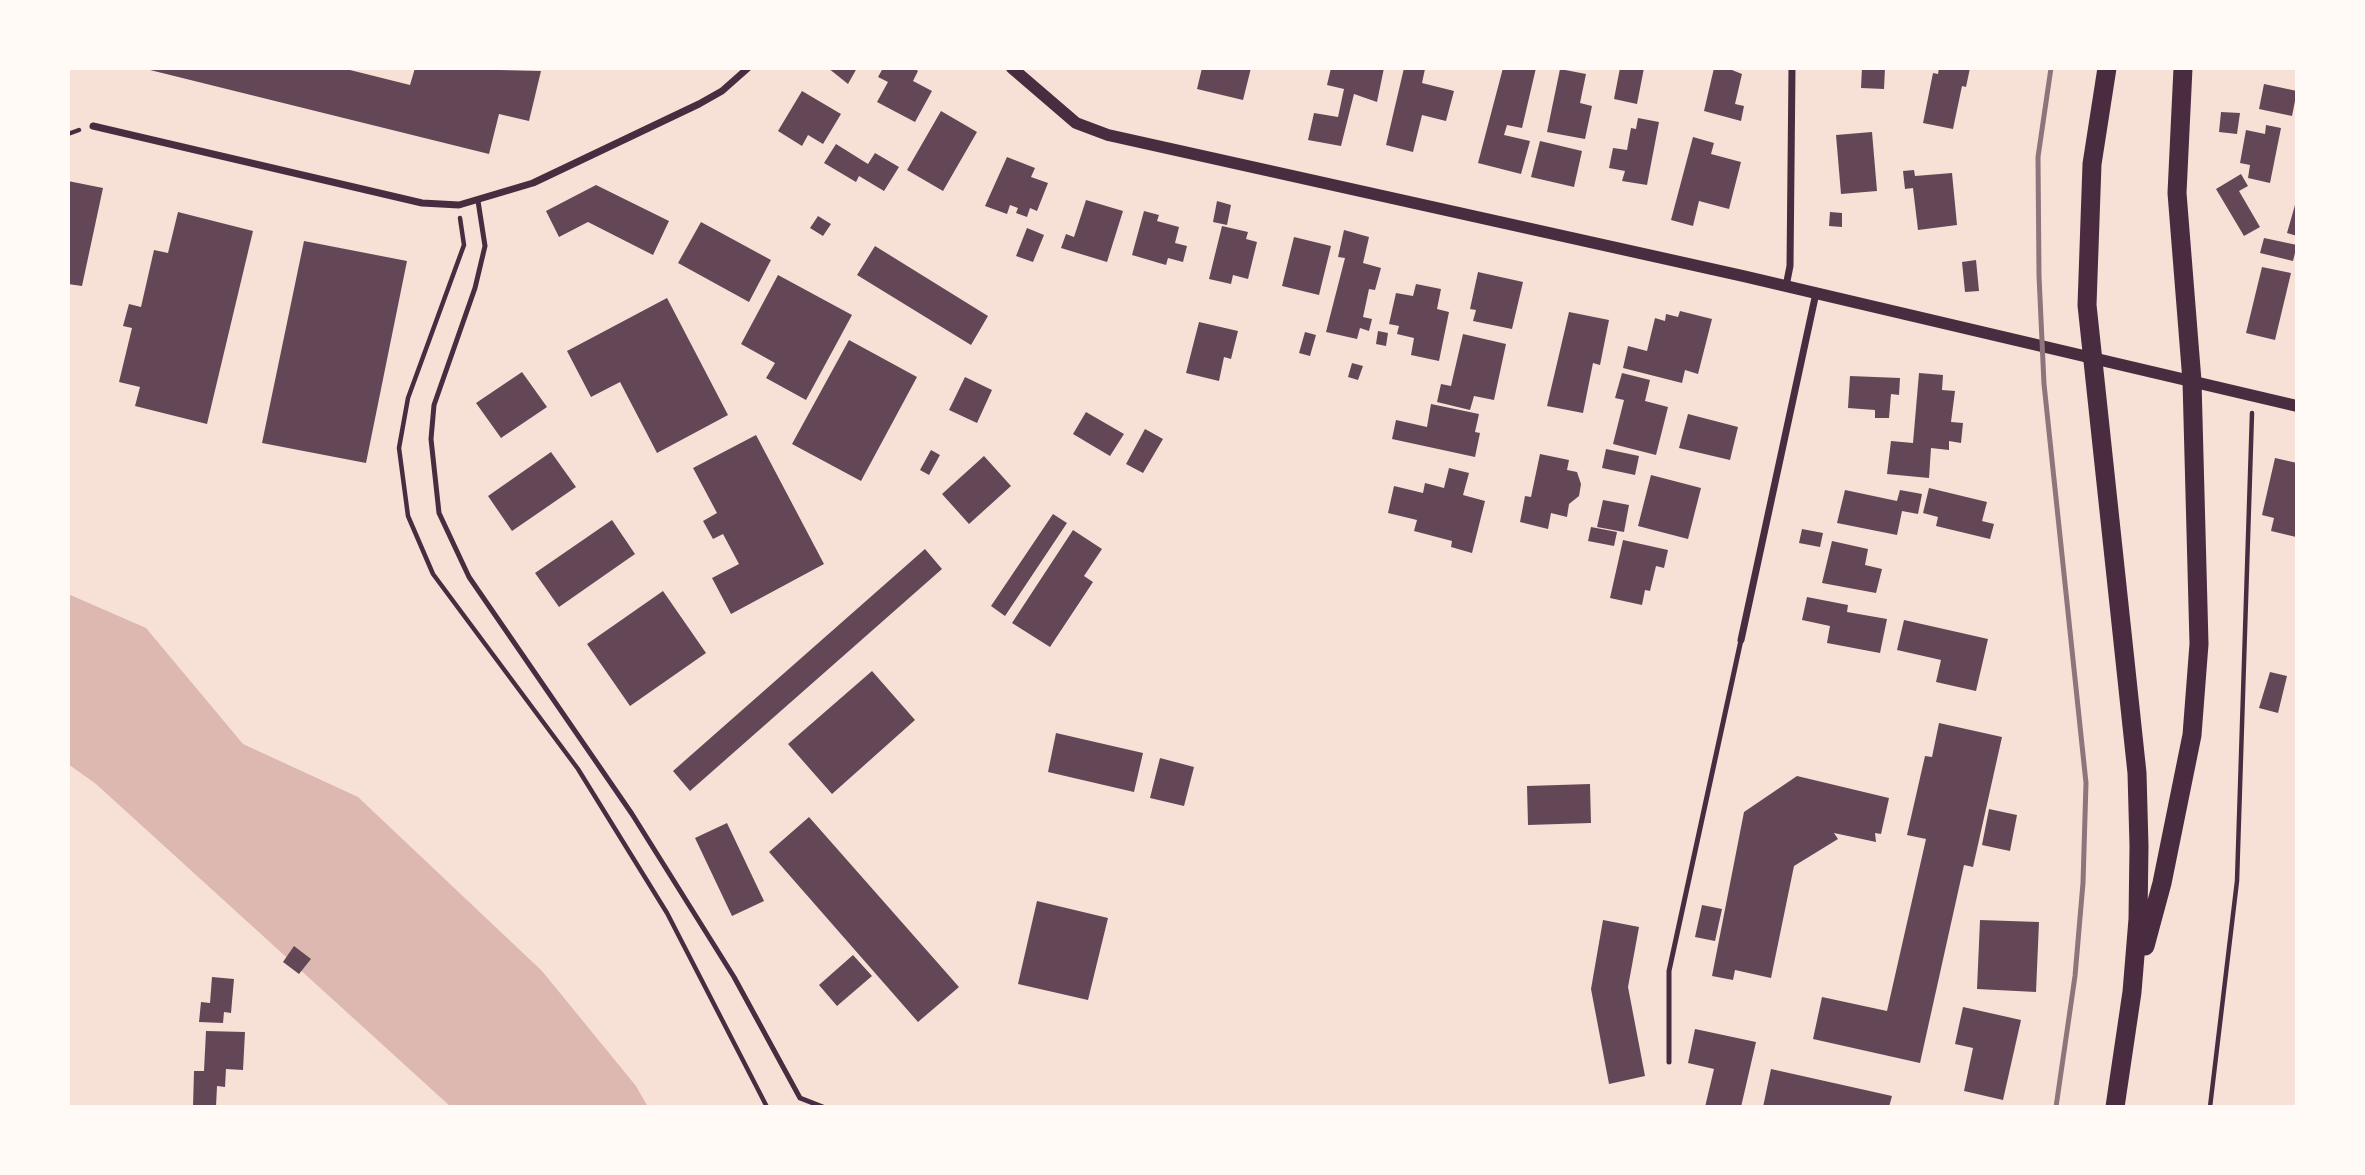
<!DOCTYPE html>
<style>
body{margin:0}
#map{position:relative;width:2365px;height:1175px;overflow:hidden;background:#f7e1d7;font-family:"Times New Roman",serif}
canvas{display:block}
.frame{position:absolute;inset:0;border:70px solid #fffaf5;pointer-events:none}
</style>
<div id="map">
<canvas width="2365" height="1175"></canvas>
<div class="frame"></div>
</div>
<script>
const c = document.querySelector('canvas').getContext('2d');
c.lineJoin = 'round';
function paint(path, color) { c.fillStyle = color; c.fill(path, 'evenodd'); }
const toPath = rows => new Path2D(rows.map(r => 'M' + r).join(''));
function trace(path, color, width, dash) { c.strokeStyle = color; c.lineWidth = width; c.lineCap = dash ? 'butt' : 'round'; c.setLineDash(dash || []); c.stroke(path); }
paint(toPath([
 [68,594,146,628,243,744,358,797,542,971,636,1086,648,1107,451,1107,96,784,68,764]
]), '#dcb8b0');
paint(toPath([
 [342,68,410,85,415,68,541,71,529,121,499,114,489,154,146,69],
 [828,68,857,68,848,84],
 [883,68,914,68,918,71,913,81,932,91,915,122,877,102,888,82,878,77],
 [1202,68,1251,68,1243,100,1197,89],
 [1331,68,1384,68,1377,102,1354,94,1341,146,1308,140,1314,113,1338,117,1344,89,1327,85],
 [1404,68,1425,69,1422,83,1454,91,1446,121,1422,115,1413,152,1386,145],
 [1503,68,1536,68,1522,128,1507,125,1504,135,1530,141,1521,174,1478,163],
 [1620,68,1644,68,1637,104,1614,99],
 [1714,68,1727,68,1742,74,1735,104,1744,106,1741,121,1704,111],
 [1862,68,1885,68,1884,89,1861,88],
 [1939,68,1970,68,1966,87,1962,86,1953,129,1923,123,1933,73,1938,74],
 [1560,69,1586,74,1580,103,1592,106,1585,139,1547,132],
 [2264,84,2297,91,2292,116,2259,109],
 [802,91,841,114,823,144,808,135,802,146,778,131],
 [941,111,977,132,943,191,907,170],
 [2221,112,2240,113,2237,134,2219,132],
 [1638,118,1659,122,1647,185,1622,181,1625,171,1609,168,1613,148,1627,150,1631,128,1636,129],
 [2266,125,2281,128,2270,183,2248,178,2250,165,2240,163,2246,130,2265,134],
 [1872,132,1877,191,1841,194,1836,135],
 [1693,137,1714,143,1711,154,1741,162,1729,209,1699,201,1693,226,1671,220],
 [1540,141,1582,151,1574,187,1531,177],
 [836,144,868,164,875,153,899,167,884,191,859,176,856,182,824,163],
 [1007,157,1035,168,1031,177,1048,183,1037,211,1030,208,1027,217,1016,213,1018,208,1010,205,1007,214,985,206],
 [1914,170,1915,176,1952,173,1957,225,1918,230,1913,188,1905,189,1903,171],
 [2241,174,2248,186,2239,191,2260,227,2244,236,2216,189],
 [68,181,103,188,82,286,68,284],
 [596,185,669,221,653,255,588,222,559,237,546,211],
 [2297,198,2297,236,2287,233],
 [1086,200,1123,211,1107,262,1061,248,1066,234,1074,237],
 [1217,201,1231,205,1227,225,1213,222],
 [1144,211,1159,215,1157,221,1179,227,1175,243,1187,246,1183,262,1168,258,1166,265,1132,255],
 [178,212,253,231,207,424,135,406,140,387,119,382,132,328,123,326,129,304,141,307,154,250,168,253],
 [1830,212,1842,213,1842,227,1829,226],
 [818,216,831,224,823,236,810,228],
 [701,222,771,260,749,302,678,263],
 [1222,226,1248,232,1246,239,1257,242,1248,279,1233,275,1231,284,1209,279],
 [1027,228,1044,235,1033,262,1016,256],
 [1344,230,1369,237,1363,263,1381,268,1375,290,1369,289,1363,317,1372,319,1369,331,1360,328,1357,339,1326,332,1345,258,1338,257],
 [1294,237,1331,246,1319,295,1282,286],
 [2264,238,2297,245,2293,261,2260,253],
 [304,241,407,261,366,463,262,443],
 [875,246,988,316,971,345,857,275],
 [1976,260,1979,291,1965,292,1962,262],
 [2262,267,2291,273,2275,340,2246,333],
 [1478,272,1523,282,1512,329,1473,321,1476,310,1470,309],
 [778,275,852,315,806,400,766,378,775,363,741,344],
 [1416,284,1441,289,1437,309,1449,312,1439,361,1411,355,1414,338,1397,334,1399,326,1389,324,1396,293,1413,296],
 [667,298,728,415,657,453,620,382,591,397,567,351],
 [1680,311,1712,319,1698,374,1685,370,1682,383,1623,368,1628,346,1647,351,1655,318,1665,321,1666,314,1678,317],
 [1569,312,1609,320,1600,365,1593,363,1583,413,1547,406],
 [1199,322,1238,331,1231,359,1224,357,1219,381,1186,373],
 [1378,331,1388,333,1386,346,1376,344],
 [1305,332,1316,335,1310,356,1299,353],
 [1463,334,1506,344,1494,400,1474,396,1470,410,1437,402,1441,384,1451,386],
 [849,340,917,377,861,481,792,444],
 [1352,363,1363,366,1358,380,1348,377],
 [522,372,547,407,501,438,476,403],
 [1622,373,1650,380,1645,401,1668,407,1656,455,1613,444,1624,400,1615,398],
 [1919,373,1943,375,1942,390,1955,391,1951,422,1963,423,1961,443,1949,441,1949,450,1931,448,1929,478,1887,474,1891,441,1913,443],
 [1850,376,1900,378,1899,395,1891,394,1889,418,1875,418,1875,410,1848,408],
 [965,377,992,390,977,423,949,410],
 [1431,404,1479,414,1475,432,1480,433,1475,457,1392,439,1396,420,1427,427],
 [1086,412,1124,434,1110,456,1073,434],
 [1688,414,1738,427,1730,460,1679,448],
 [1145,429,1163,439,1143,473,1126,464],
 [756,435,824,564,731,614,712,578,739,564,723,534,713,539,703,521,717,513,693,468],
 [1606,449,1639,456,1635,475,1602,468],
 [931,450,940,455,929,475,920,470],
 [551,452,576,487,512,531,488,496],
 [1540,454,1569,460,1567,470,1577,472,1581,484,1579,496,1569,504,1567,517,1551,513,1548,529,1520,522,1525,496,1531,497],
 [984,456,1011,486,969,524,942,494],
 [2275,458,2297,463,2296,537,2271,531,2274,518,2262,515],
 [1449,468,1469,473,1463,495,1485,501,1472,553,1451,547,1452,541,1414,531,1417,520,1388,513,1394,486,1423,493,1425,483,1444,488],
 [1651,475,1701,488,1688,539,1638,526],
 [1929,488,1987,502,1982,521,1994,524,1990,539,1936,526,1938,517,1923,513],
 [1845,490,1897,501,1900,490,1922,494,1918,514,1902,511,1897,535,1837,523],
 [1603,500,1629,505,1624,532,1597,527],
 [1053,514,1067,523,1005,616,991,606],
 [612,520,635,554,559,607,535,573],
 [1591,527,1617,532,1614,546,1588,541],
 [1802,529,1823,533,1820,547,1799,543],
 [1073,530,1102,549,1084,576,1093,582,1050,647,1012,623],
 [1623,540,1668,550,1664,568,1656,566,1650,591,1645,590,1642,605,1610,598],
 [1832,541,1868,549,1865,565,1882,569,1876,593,1822,583],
 [925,549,942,569,690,791,673,771],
 [663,591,706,653,630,706,587,644],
 [1807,597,1848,605,1847,612,1887,619,1880,653,1827,643,1830,626,1802,620],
 [1904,620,1988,639,1976,691,1936,682,1941,660,1897,650],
 [872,671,915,720,832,794,788,744],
 [2270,672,2287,676,2278,713,2259,708],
 [1939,723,2002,737,1973,867,1964,865,1920,1063,1813,1039,1822,997,1887,1011,1926,839,1907,835,1925,756,1932,757],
 [1056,733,1143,753,1134,792,1048,772],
 [1160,758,1194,767,1184,806,1150,798],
 [1797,776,1889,798,1881,834,1875,833,1876,842,1834,833,1838,839,1794,866,1771,978,1735,970,1733,980,1712,976,1744,812],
 [1590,784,1591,823,1528,825,1527,786],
 [1989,809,2017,815,2010,851,1982,845],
 [809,817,959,987,918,1022,769,852],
 [727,823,764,901,732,916,695,838],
 [1037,901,1108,918,1088,1000,1018,984],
 [1702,905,1722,909,1715,941,1695,937],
 [1603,920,1639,927,1628,987,1645,1076,1609,1084,1591,989],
 [1980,920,2039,922,2036,992,1977,989],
 [294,946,311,959,299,974,283,962],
 [853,955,872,976,837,1006,819,985],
 [212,977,234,979,231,1013,224,1012,223,1023,199,1022,201,1002,210,1003],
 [1963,1007,2021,1020,2003,1100,1964,1091,1973,1048,1955,1044],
 [1695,1029,1756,1042,1741,1107,1705,1107,1714,1069,1688,1063],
 [206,1031,245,1032,243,1070,226,1069,225,1087,217,1086,216,1107,193,1107,194,1071,204,1071],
 [1771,1069,1892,1096,1889,1107,1763,1107]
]), '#644757');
trace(toPath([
 [68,134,79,130],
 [460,218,464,245,408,398,399,448,408,516,433,574,578,769,667,913,767,1107],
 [2210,1107,2237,881,2252,413]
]), '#4a2c40', 4.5);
trace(toPath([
 [478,201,485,246,475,288,434,405,431,439,439,513,469,577,632,814,734,977,800,1098,823,1107],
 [1669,1062,1669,971,1741,640]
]), '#4a2c40', 5);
trace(toPath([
 [93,126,422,203,459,205,533,183,699,104,722,91,748,68],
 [1786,286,1790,266,1792,68],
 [1741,640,1816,293]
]), '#4a2c40', 7);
trace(toPath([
 [1012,68,1076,123,1108,135,1743,276,2297,406]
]), '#4a2c40', 12);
trace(toPath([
 [2107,68,2092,164,2087,305,2137,773,2139,846,2138,919,2132,992,2115,1107],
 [2145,946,2162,883,2192,735,2199,644,2192,381,2177,193,2183,68]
]), '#4a2c40', 19);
trace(toPath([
 [2051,68,2038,157,2039,276,2044,384,2086,783,2083,883,2075,976,2056,1107]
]), '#8f747c', 5);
</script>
